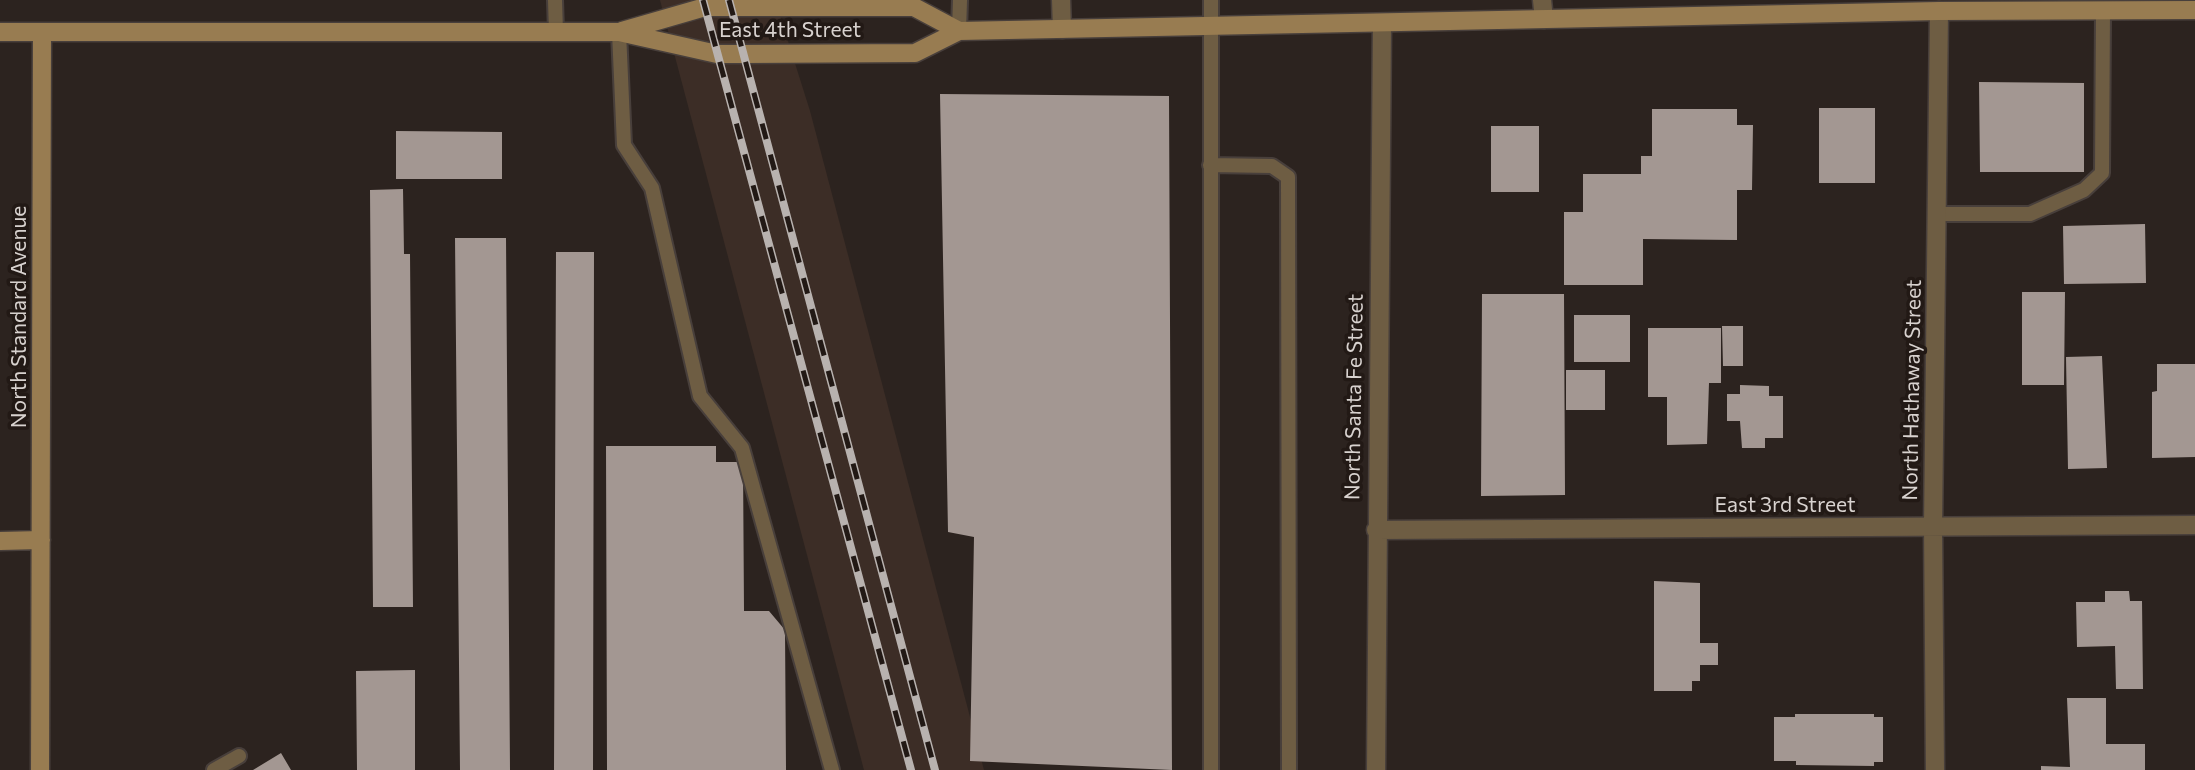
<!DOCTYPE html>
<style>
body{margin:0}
canvas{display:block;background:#2c231f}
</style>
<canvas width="2195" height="770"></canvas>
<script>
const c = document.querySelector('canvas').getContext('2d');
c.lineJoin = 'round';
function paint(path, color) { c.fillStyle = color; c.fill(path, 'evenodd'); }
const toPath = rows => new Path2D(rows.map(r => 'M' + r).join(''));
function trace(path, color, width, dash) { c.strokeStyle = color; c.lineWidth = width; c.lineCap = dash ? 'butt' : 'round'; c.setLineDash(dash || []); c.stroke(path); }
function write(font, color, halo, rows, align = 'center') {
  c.font = font + ' Commissioner,sans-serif'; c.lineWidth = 7; c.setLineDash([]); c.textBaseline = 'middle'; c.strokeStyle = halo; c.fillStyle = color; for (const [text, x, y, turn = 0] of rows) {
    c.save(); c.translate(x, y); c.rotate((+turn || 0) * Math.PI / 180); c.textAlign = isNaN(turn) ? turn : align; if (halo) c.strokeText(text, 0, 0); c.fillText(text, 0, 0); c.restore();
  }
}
paint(toPath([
 [660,0,775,0,810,111,984,770,864,770]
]), '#3c2d26');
paint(toPath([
 [1979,82,2084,83,2084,172,1980,172],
 [940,94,1169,96,1172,770,970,761,974,537,948,532],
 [1819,108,1875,108,1875,183,1819,183],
 [1652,109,1737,109,1737,125,1753,125,1752,190,1737,190,1737,240,1643,239,1643,285,1564,285,1564,212,1583,212,1583,174,1641,174,1641,156,1652,156],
 [1491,126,1539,126,1539,192,1491,192],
 [396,131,502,132,502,179,396,179],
 [403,189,404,254,410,254,413,607,373,607,370,190],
 [2145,224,2146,283,2064,284,2063,226],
 [455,238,506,238,510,770,460,770],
 [556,252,594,252,593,770,554,770],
 [2022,292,2065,292,2064,385,2022,385],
 [1482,294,1564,294,1565,495,1481,496],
 [1574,315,1630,315,1630,362,1574,362],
 [1722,326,1743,326,1743,366,1723,366],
 [1648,328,1721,328,1721,383,1709,383,1707,444,1667,445,1667,397,1648,397],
 [2102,356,2107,468,2068,469,2066,357],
 [2157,364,2195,364,2195,457,2152,458,2152,392,2157,391],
 [1566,370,1605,370,1605,410,1566,410],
 [1740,385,1769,386,1769,396,1783,396,1783,438,1765,438,1765,448,1742,448,1740,421,1727,421,1727,394,1740,394],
 [606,446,716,446,716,462,743,462,744,611,769,611,785,630,786,770,607,770],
 [1654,581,1700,583,1700,643,1718,643,1718,665,1700,665,1700,681,1692,681,1692,691,1654,691],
 [2105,591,2129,591,2130,601,2142,601,2143,689,2116,689,2115,646,2077,647,2076,602,2105,602],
 [415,670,415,770,357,770,356,671],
 [2067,698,2106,698,2106,744,2145,744,2145,770,2041,770,2041,766,2070,767],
 [1795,714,1874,714,1874,717,1883,717,1883,762,1874,762,1874,766,1796,765,1796,761,1774,761,1774,717,1795,717],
 [281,753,291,770,253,770]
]), '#a39792');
const lane = toPath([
 [555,0,556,32],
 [1211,0,1211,770],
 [959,31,960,0],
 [619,32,624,145,652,188,700,396,742,448,832,770],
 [1210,165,1272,166,1288,177,1289,770],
 [1937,214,2030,214,2084,190,2102,173,2103,11],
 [214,770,239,756]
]);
const street = toPath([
 [1061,0,1062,29],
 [1542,0,1544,19],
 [1376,530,2195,525],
 [1376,770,1382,24],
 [1935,770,1933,526,1939,11]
]);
const secondary = toPath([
 [622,31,705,7,914,7,959,31],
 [0,32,619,32,717,54,743,54,915,53,959,31,1939,11,2195,10],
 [0,541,41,540],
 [40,770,42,32]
]);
trace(lane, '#483f3b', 18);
trace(street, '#483f3b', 21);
trace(secondary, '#483f3b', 21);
trace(lane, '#6e5d43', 14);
trace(street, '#6e5d43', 18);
trace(secondary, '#987c51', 18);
const rail = toPath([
 [703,0,911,770],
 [729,0,935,770]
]);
trace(rail, '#b8b2af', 8);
trace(rail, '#221915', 5, [16]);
write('21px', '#d8d2cf', '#221915', [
 ["East 4th Street",790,30],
 ["North Standard Avenue",19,317,-90],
 ["North Hathaway Street",1912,390,-89],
 ["North Santa Fe Street",1354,397,-89],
 ["East 3rd Street",1785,505]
]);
</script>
